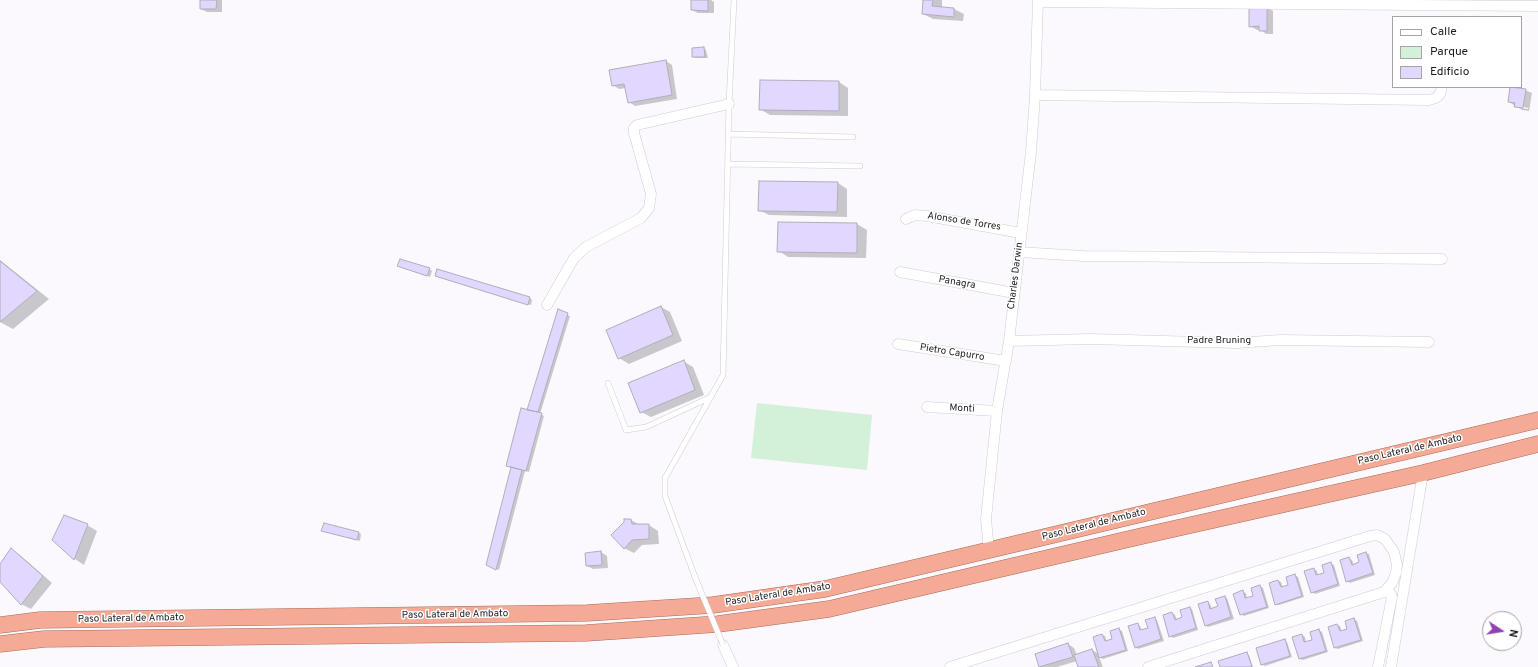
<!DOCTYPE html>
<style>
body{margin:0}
#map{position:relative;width:1538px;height:667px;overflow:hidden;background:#fbf9fe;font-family:Overpass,sans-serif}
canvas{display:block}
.legend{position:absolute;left:1392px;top:16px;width:130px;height:72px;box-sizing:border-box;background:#fff;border:1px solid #a5a4a6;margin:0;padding:5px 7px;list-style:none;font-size:12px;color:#1e1c20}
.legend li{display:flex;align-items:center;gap:8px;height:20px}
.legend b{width:20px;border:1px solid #a5a4a6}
.north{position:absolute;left:1482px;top:611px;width:40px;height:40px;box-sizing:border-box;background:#fff;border:1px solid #a5a4a6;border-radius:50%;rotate:102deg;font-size:11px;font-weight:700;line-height:16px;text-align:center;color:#1e1c20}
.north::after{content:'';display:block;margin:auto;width:14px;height:18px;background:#9241b1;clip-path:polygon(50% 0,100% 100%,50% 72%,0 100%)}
</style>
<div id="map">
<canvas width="1538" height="667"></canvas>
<ul class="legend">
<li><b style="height:5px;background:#fff"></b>Calle</li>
<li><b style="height:11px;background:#d3f0d8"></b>Parque</li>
<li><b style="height:11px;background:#e1d7ff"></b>Edificio</li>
</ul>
<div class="north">N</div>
</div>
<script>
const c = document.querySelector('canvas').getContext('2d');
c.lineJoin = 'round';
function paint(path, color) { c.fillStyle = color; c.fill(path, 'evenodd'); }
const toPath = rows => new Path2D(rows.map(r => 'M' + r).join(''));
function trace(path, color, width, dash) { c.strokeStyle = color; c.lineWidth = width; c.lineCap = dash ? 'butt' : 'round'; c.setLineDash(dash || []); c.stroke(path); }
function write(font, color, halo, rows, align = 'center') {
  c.font = font + ' Overpass,sans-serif'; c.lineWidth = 3; c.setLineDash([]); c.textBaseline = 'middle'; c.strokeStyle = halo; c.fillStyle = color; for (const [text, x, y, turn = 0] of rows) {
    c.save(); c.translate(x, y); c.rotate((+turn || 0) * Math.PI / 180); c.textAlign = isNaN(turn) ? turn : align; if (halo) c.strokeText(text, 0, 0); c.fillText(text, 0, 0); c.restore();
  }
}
paint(toPath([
 [757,403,872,415,867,470,751,458]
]), '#d3f0d8');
paint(toPath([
 [201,0,222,0,222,12,207,12,201,9],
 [692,0,711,0,714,2,714,13,698,13,692,10],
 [924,0,942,0,942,8,954,9,964,14,963,21,933,19,923,14],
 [1267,7,1273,11,1273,34,1266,34,1260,29,1257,30,1250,26],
 [1392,35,1393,36,1393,43,1392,42],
 [704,48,706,50,708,58,696,58,693,57],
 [666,61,672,65,677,99,635,106,629,102,626,88,619,89,613,85],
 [839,82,848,88,848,116,770,115,760,109],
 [1525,90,1532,93,1529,111,1522,110,1509,102],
 [1521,106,1528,108,1528,109,1521,108],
 [838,183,847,189,847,217,769,215,759,210],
 [779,223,857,224,867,230,866,258,788,257,779,251],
 [0,260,49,299,13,329,0,322],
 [398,266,429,269,432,271,430,277],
 [436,276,530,298,532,300,531,305],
 [661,307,670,312,682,341,629,364,619,358,607,330],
 [558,311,570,316,540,414,544,416,529,472,525,471,499,570,490,567,512,468,507,465,528,411],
 [683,361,693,367,704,395,651,417,641,412],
 [625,520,631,520,640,525,649,525,658,531,659,544,642,545,634,553,624,548],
 [87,525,97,531,84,565,75,559,53,540],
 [325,532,359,533,361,534,360,541],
 [11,549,20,555,52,583,31,609,21,604,0,580,0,566],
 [601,552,607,556,608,568,593,569,587,566],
 [1366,553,1369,554,1375,575,1350,583,1347,581,1349,558,1352,560,1354,565,1360,563,1358,555],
 [1331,564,1334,565,1340,586,1315,594,1312,592,1314,569,1317,571,1318,576,1325,574],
 [1295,575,1298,577,1304,597,1279,605,1276,604,1278,581,1281,582,1283,588,1289,586],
 [1260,586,1263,588,1269,608,1244,616,1241,614,1243,592,1246,593,1247,599,1254,596],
 [1224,597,1227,598,1234,619,1208,627,1205,625,1208,602,1210,604,1212,609,1219,607],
 [1189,608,1192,609,1198,630,1173,638,1170,636,1172,613,1175,615,1177,620,1184,618],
 [1155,619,1157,620,1164,641,1138,649,1136,647,1137,624,1140,626,1142,631,1149,629],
 [1354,619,1357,621,1363,641,1338,649,1335,648,1329,627,1337,625,1340,626,1342,632,1349,630],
 [1119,629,1122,631,1128,651,1103,659,1099,657,1103,667,1079,667,1077,661,1057,667,1040,667,1036,655,1068,644,1074,648,1077,655,1092,650,1099,654,1102,635,1105,636,1107,642,1114,640],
 [1319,630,1322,632,1328,652,1303,660,1300,659,1302,635,1305,637,1306,642,1313,640],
 [1284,640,1287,642,1292,657,1265,666,1262,664],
 [1247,653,1249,655,1253,667,1221,667]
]), '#0003');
const building = toPath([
 [200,0,217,0,216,9,200,9,200,0],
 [691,0,708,0,708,11,691,10,691,0],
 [923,0,933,0,932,6,954,8,954,17,922,14,923,0],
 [1249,6,1267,6,1267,31,1259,31,1259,26,1249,27,1249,6],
 [704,47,705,57,692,57,692,48,704,47],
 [666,60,672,95,628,103,624,84,612,86,609,70,666,60],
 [760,80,839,81,839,111,759,110,760,80],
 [1510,87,1526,89,1523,108,1514,107,1515,103,1508,102,1510,87],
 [759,181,838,182,837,212,758,211,759,181],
 [778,222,857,223,857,253,777,252,778,222],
 [400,259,430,268,427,276,397,266,400,259],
 [0,261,37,291,0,322,0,261],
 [437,269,530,297,528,305,435,276,437,269],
 [661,306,673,335,618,359,606,330,661,306],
 [558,309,568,313,538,412,527,410,558,309],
 [684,360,695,390,640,413,628,383,684,360],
 [521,408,542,413,526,471,506,466,521,408],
 [511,467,522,470,496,570,486,565,511,467],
 [64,515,88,524,74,560,52,540,64,515],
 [624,519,631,519,632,524,649,524,649,539,632,540,624,549,611,535,624,522,624,519],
 [324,523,359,532,357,540,321,531,324,523],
 [11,548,43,576,21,605,0,582,0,564,11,548],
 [601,551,602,565,586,566,585,553,601,551],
 [1366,552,1373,573,1346,582,1340,560,1349,557,1352,565,1359,562,1357,555,1366,552],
 [1331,562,1338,584,1311,593,1304,571,1314,568,1316,575,1324,573,1322,565,1331,562],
 [1295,574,1302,596,1275,605,1269,583,1278,580,1281,587,1288,585,1286,577,1295,574],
 [1260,585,1267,607,1240,615,1233,594,1243,590,1245,598,1253,596,1251,588,1260,585],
 [1225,596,1231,617,1205,626,1198,604,1208,601,1210,609,1218,606,1215,599,1225,596],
 [1190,607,1196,628,1169,637,1163,615,1172,612,1175,620,1182,617,1180,610,1190,607],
 [1155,617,1161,639,1135,648,1128,626,1138,623,1140,630,1148,628,1145,620,1155,617],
 [1354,618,1361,640,1334,648,1328,627,1337,624,1340,631,1347,629,1345,621,1354,618],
 [1119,628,1126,650,1099,658,1093,637,1102,634,1105,641,1112,639,1110,631,1119,628],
 [1319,629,1326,651,1299,659,1292,637,1302,634,1304,642,1312,640,1310,632,1319,629],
 [1285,639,1290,656,1261,665,1256,648,1285,639],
 [1068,643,1073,657,1039,667,1035,654,1068,643],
 [1092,649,1099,667,1078,667,1074,655,1092,649],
 [1247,652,1252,667,1220,667,1218,661,1247,652],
 [1211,662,1213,667,1195,667,1211,662]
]);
paint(building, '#e1d7ff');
trace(building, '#b1aeba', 1);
const service = toPath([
 [729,134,853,137],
 [728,164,860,166],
 [608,383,626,430,646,427,711,397],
 [695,577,665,496,665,478,723,375,729,104,734,0]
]);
const minor = toPath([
 [1038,2,1538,6],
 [1035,95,1429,100,1436,98,1440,94,1442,87],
 [906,219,915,215,927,216,1021,233],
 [1019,252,1083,256,1442,259],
 [900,272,1014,293],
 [547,305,574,258,586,247,641,218,649,208,651,194,634,133,634,128,637,125,729,104],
 [1009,341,1091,339,1236,343,1280,340,1429,342],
 [898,344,1006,361],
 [927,407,997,411],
 [989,551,986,519,997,411,1009,341,1031,152,1035,95,1038,0],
 [723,645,733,667],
 [950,667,1370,536,1377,535,1385,539,1394,552,1397,565,1396,573,1392,583,1384,592,1148,667],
 [1378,667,1392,597,1390,593,1384,592],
 [1391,667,1423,473]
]);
const trunk = toPath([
 [0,625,40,620,587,613,713,605,825,589,1538,420],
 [0,644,44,639,586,633,718,624,829,609,1142,536,1423,473,1538,444]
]);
trace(service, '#cfcad6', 6);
trace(minor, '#cfcad6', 11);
trace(trunk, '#a86b5a', 17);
trace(service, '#fff', 5);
trace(minor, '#fff', 10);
trace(trunk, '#f4aa94', 16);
const serviceBridge = toPath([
 [695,577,723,645]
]);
trace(serviceBridge, '#cfcad6', 6, []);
trace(serviceBridge, '#fff', 5);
write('10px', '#1e1c20', '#fff', [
 ["Alonso de Torres",964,222,9],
 ["Charles Darwin",1016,276,-83],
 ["Panagra",957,283,10],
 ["Padre Bruning",1219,341],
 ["Pietro Capurro",952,353,9],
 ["Monti",962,409,3],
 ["Paso Lateral de Ambato",1410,450,-13],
 ["Paso Lateral de Ambato",1094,525,-14],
 ["Paso Lateral de Ambato",778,595,-9],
 ["Paso Lateral de Ambato",455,615,-1],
 ["Paso Lateral de Ambato",131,619,-1]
]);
</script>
